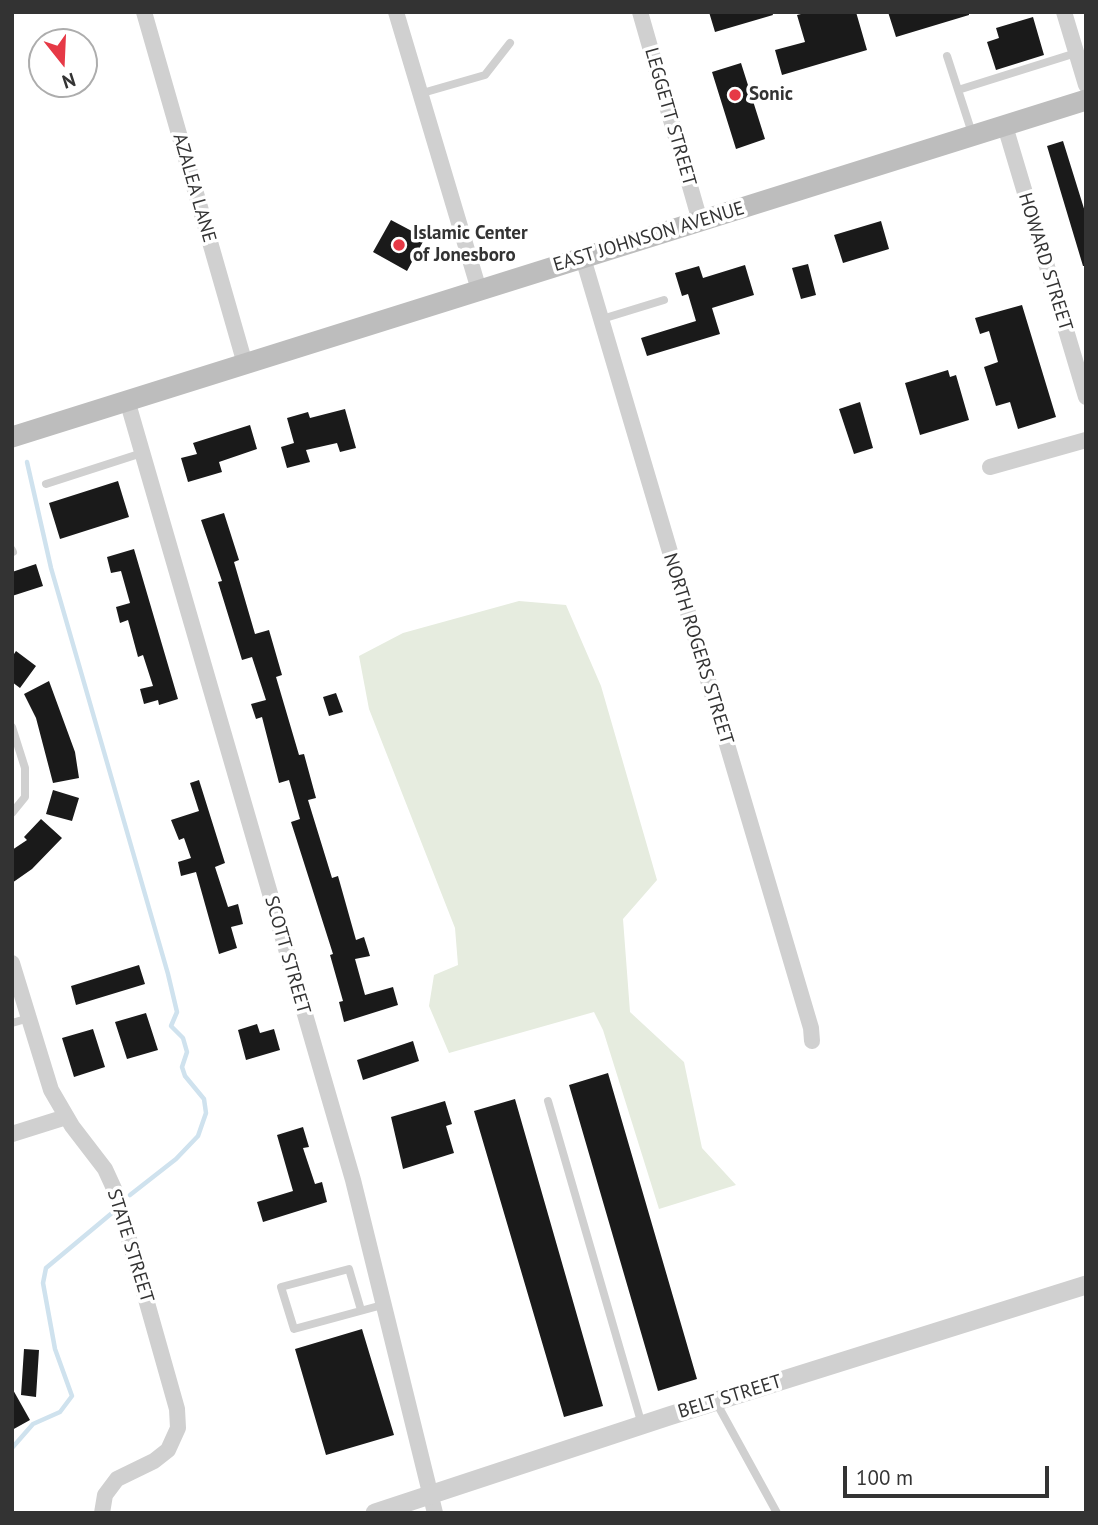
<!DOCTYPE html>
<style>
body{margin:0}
#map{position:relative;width:1098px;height:1525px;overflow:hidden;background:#fff;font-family:"PT Sans",sans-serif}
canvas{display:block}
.frame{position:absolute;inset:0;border:14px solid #333;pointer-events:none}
.north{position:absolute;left:28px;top:28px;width:70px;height:70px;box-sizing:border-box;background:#fff;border:2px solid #adadad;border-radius:50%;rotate:162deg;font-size:19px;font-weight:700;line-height:28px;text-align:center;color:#333}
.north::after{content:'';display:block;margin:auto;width:24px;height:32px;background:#e63946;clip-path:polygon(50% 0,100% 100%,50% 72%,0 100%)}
.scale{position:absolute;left:843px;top:1466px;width:206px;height:32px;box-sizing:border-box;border:4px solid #333;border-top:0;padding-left:9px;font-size:21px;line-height:24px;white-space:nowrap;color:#333;-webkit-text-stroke:5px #fff;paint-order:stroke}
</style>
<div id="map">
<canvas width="1098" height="1525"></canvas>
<div class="frame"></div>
<div class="north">N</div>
<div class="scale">100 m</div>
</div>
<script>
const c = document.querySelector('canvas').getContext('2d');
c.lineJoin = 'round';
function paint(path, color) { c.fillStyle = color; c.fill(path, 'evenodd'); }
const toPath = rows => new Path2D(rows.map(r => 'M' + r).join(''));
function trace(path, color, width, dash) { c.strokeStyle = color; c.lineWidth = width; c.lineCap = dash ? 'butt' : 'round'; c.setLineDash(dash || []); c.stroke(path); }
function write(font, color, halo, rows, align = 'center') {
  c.font = font + ' "PT Sans",sans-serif'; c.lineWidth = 7; c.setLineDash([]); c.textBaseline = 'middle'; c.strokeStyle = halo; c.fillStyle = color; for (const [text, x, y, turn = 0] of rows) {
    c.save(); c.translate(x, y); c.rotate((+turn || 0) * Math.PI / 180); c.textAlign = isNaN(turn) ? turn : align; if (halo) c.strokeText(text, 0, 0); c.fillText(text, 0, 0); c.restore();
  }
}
paint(toPath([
 [519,601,566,605,601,686,657,880,623,919,630,1012,684,1062,702,1148,736,1185,659,1209,603,1030,594,1012,449,1053,429,1006,434,975,458,965,455,928,369,709,359,656,403,633]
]), '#e6ecdf');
trace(toPath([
 [27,462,51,568,168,974,177,1012,171,1026,183,1038,187,1052,182,1067,185,1076,204,1099,206,1113,198,1136,176,1159,130,1195],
 [12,1448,33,1424,60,1412,72,1396,55,1349,43,1283,46,1268,112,1213]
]), '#cfe2ee', 4.5);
paint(toPath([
 [709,12,772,12,773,15,715,32],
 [809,12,856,12,867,50,782,75,775,50,805,42,797,15],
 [888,12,969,12,969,15,896,37],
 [1033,17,1044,55,996,70,987,42,999,38,996,28],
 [741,63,765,139,736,149,712,72],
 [1063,141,1086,215,1086,266,1083,266,1047,146],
 [391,220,425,238,407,271,373,252],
 [881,221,889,249,843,263,834,235],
 [808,264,816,295,801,299,792,268],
 [745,265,754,295,712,308,720,334,647,356,641,338,696,321,688,294,682,296,675,273,699,266,703,278],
 [1022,305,1056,417,1018,429,1010,402,996,406,984,367,998,362,989,331,980,334,975,318],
 [948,370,950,377,956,375,969,420,920,435,905,383],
 [860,402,873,448,854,454,839,409],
 [345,409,356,448,340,452,337,443,306,450,310,462,287,468,281,447,294,443,287,418,308,412,310,418],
 [250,425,257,449,219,462,222,472,188,482,181,458,197,454,193,443],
 [118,481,129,517,60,539,49,503],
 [224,513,239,560,234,562,255,634,269,630,282,675,276,677,299,755,304,754,316,798,308,800,332,878,338,876,356,940,364,937,370,956,355,959,365,995,393,987,398,1005,344,1022,339,1002,343,1001,330,955,333,954,291,822,300,819,289,780,279,783,262,717,256,719,251,704,266,700,252,657,242,660,218,582,222,581,201,520],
 [134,549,178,699,159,705,158,700,144,704,140,689,153,686,143,655,138,657,128,620,120,623,116,607,130,603,121,571,111,573,107,557],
 [36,564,43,586,12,596,12,572],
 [16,651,36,666,20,688,12,682,12,657],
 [49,681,75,752,79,778,53,783,36,718,24,694],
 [336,693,343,712,329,716,323,697],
 [199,780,225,863,215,867,228,907,238,904,243,924,231,927,237,948,219,954,196,872,181,876,178,862,191,858,184,838,179,840,171,820,199,811,190,783],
 [53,790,79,798,72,821,46,814],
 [41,819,62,838,32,869,12,883,12,850,27,840,24,837],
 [139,965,145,984,76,1005,71,986],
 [146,1013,158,1050,127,1059,115,1022],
 [257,1024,260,1033,274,1029,280,1050,246,1060,238,1030],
 [93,1029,105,1067,74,1077,62,1038],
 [413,1041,419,1061,363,1080,357,1060],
 [608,1073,697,1379,658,1391,569,1085],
 [515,1099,603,1406,564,1417,474,1111],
 [445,1101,452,1124,446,1126,454,1153,403,1169,391,1117],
 [303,1127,309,1147,303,1148,315,1184,322,1182,327,1202,263,1222,257,1202,293,1191,277,1135],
 [362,1329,394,1435,326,1455,295,1349],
 [24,1349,39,1350,36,1397,21,1395],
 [12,1388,30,1420,12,1430]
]), '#1a1a1a');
trace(toPath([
 [947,56,972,133],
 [958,90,1076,53],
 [419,94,485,75,510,43],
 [602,319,664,300],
 [46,484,142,453],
 [12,550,13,552],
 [12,727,25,768,25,797,12,813],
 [12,1023,29,1018],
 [548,1101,642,1425],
 [361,1310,349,1269,281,1287,294,1329,386,1304],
 [716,1402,777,1513]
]), '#d0d0d0', 8);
trace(toPath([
 [144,12,245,364],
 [396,12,479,290],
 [640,12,700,221],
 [1064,12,1086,85],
 [1005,126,1086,397],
 [583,258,811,1028,812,1041],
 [127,400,353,1180,435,1513],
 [990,467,1086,440],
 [12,963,51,1090,72,1126,105,1169,116,1193,177,1409,178,1428,168,1450,154,1461,117,1479,105,1495,102,1513],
 [12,1134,66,1117]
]), '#d0d0d0', 16);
trace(toPath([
 [375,1513,669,1416,1086,1285]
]), '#d0d0d0', 19);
trace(toPath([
 [12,437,1086,100]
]), '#bdbdbd', 21);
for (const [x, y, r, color] of [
 [735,95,7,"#e63946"],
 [399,245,7,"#e63946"]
]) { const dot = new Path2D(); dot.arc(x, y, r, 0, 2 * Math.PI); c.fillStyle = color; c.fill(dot); trace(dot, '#fff', 2.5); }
write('bold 19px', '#333', '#fff', [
 ["Sonic",749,95],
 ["Islamic Center",413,234],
 ["of Jonesboro",413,256]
], 'left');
write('19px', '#333', '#fff', [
 ["LEGGETT STREET",670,117,74],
 ["AZALEA LANE",194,188,74],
 ["EAST JOHNSON AVENUE",649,237,-17],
 ["HOWARD STREET",1045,262,73],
 ["NORTH ROGERS STREET",698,649,73],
 ["SCOTT STREET",287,955,74],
 ["STATE STREET",130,1246,73],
 ["BELT STREET",730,1397,-17]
]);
</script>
